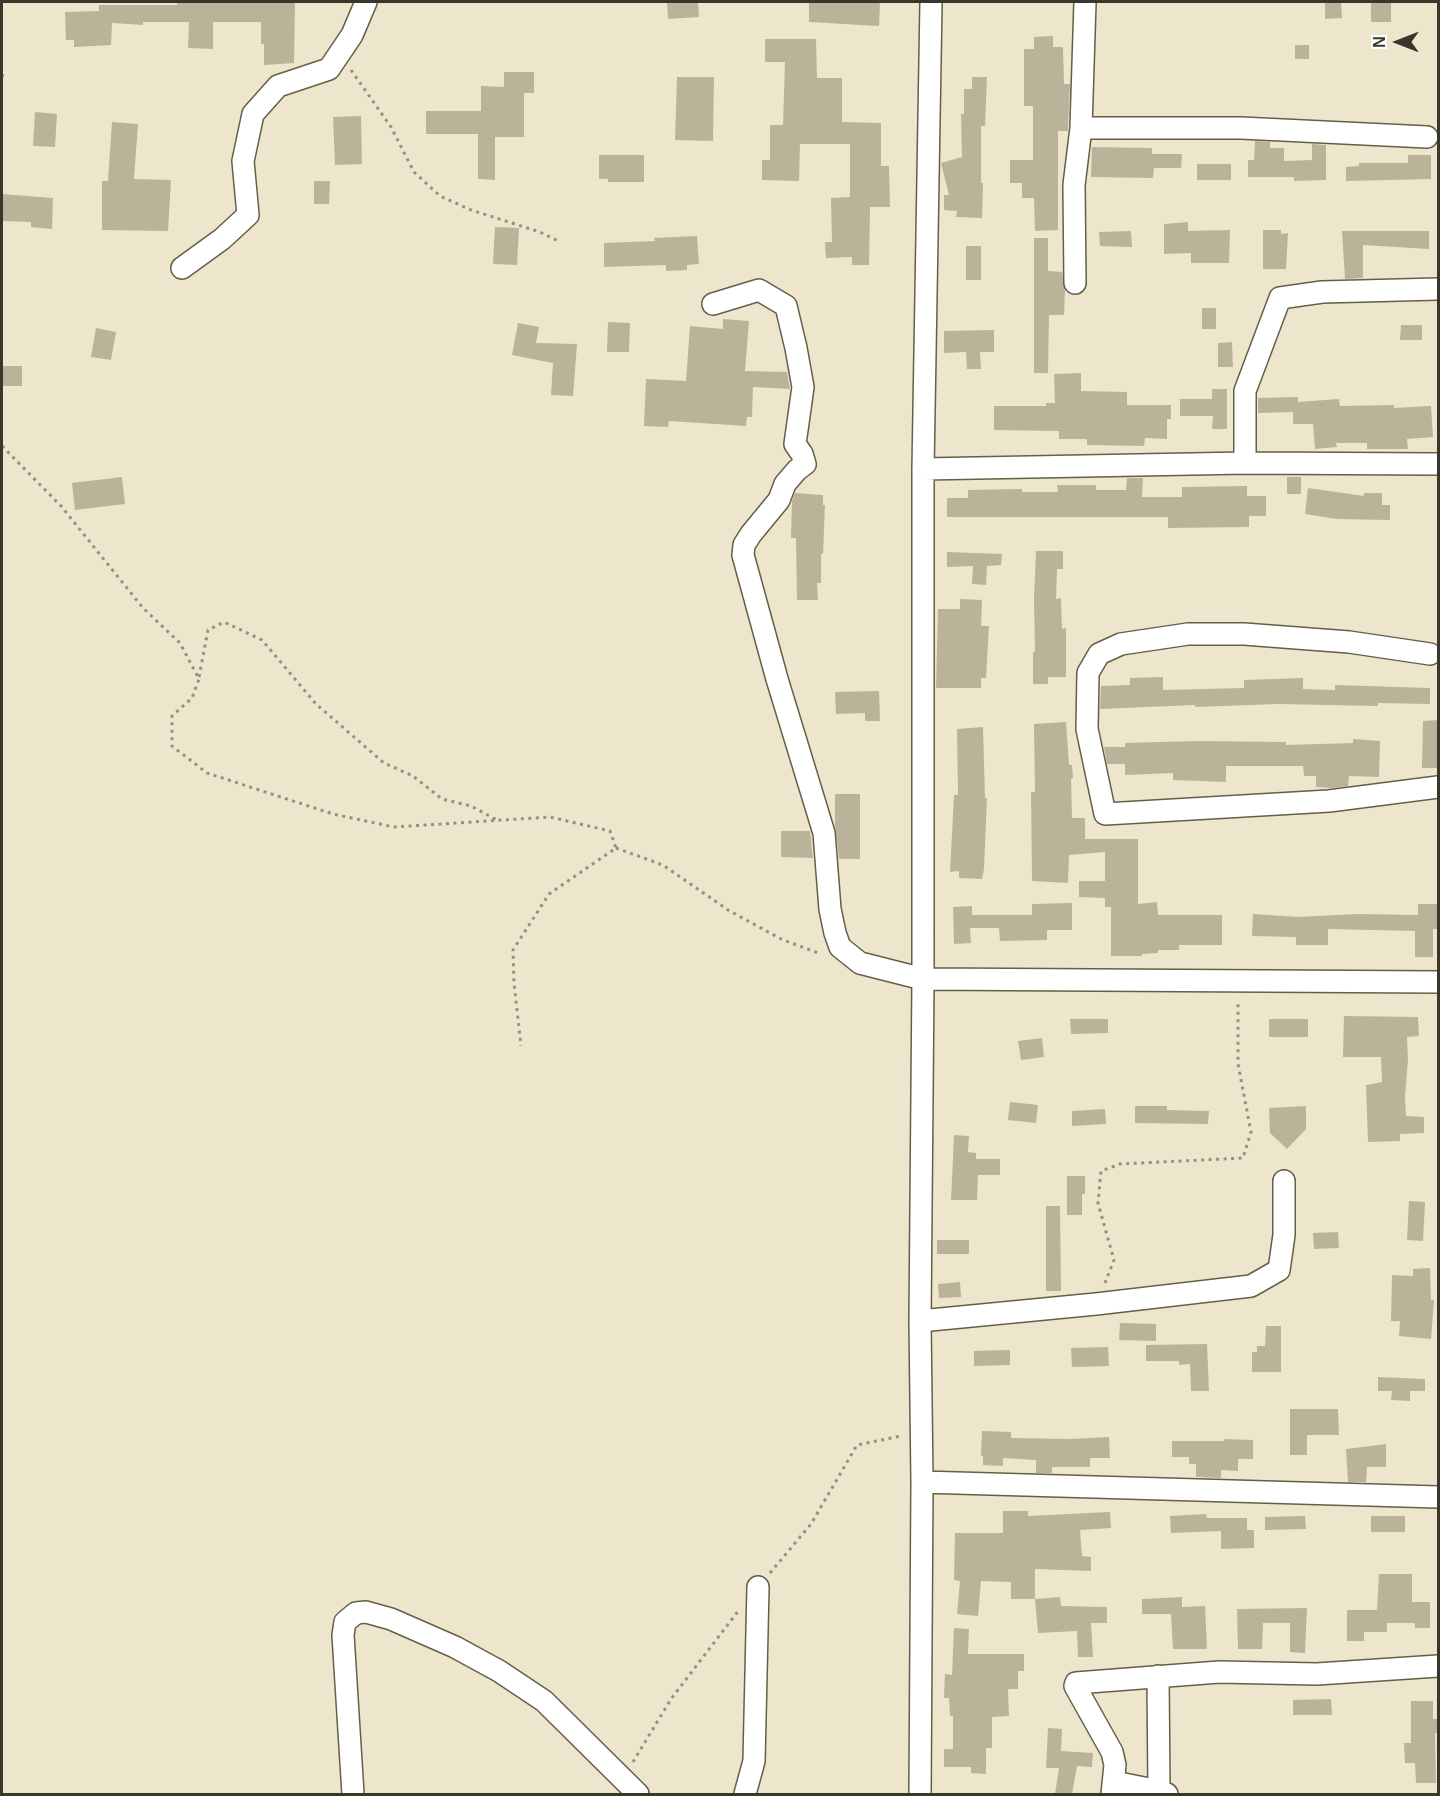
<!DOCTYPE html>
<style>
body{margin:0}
#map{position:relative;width:1440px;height:1796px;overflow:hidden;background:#ede6cc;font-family:Arial,sans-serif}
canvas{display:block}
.frame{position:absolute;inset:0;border:3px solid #39362c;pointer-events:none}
.north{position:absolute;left:1368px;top:12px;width:60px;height:60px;-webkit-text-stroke:4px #fff;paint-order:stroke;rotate:270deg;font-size:16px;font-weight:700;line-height:24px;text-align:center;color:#39362c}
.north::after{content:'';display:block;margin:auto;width:21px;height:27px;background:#39362c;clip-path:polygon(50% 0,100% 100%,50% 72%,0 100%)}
</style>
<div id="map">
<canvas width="1440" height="1796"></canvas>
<div class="frame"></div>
<div class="north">N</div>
</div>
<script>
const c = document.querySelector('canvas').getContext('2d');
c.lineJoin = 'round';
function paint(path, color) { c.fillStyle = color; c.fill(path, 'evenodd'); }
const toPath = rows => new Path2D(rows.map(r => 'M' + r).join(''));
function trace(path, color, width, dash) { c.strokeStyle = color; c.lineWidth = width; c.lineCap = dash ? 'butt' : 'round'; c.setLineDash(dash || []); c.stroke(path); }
paint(toPath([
 [177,2,295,2,294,63,264,65,264,44,261,44,261,22,213,22,213,49,188,48,189,22,143,22,143,25,112,23,111,45,74,47,74,40,66,40,65,12,99,11,99,5,177,5],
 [667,2,698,2,699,17,668,19],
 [809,2,880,2,879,26,809,22],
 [1325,2,1341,2,1342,18,1325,19],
 [1371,2,1391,2,1391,22,1371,22],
 [1053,36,1053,47,1063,47,1064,84,1070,84,1068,127,1068,131,1058,131,1058,230,1035,231,1034,198,1022,198,1022,183,1010,183,1010,160,1033,160,1033,106,1024,106,1024,49,1034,49,1034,37],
 [765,39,816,39,817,78,842,78,842,122,881,123,881,166,889,166,890,207,870,207,869,265,852,265,852,257,826,258,825,242,832,242,831,198,850,197,850,144,800,144,799,181,762,180,762,160,770,160,770,125,783,125,785,62,765,62],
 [1295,45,1309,45,1309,59,1295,59],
 [504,72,534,72,534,93,524,93,524,137,495,137,495,180,478,179,478,134,426,134,426,111,481,111,481,86,504,87],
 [677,77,714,77,713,141,675,140],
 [972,77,987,77,985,126,981,126,981,183,983,183,982,218,956,217,957,211,944,210,944,195,949,195,941,163,962,157,961,114,964,114,964,89,972,89],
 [35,112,57,114,55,147,33,146],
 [361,116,362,164,335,165,333,117],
 [112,122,138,124,134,179,171,180,168,231,102,230,102,181,108,181],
 [1255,141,1270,142,1270,148,1284,148,1284,161,1312,160,1312,144,1326,145,1326,180,1294,181,1294,177,1248,177,1248,160,1254,160],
 [1092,147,1152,148,1152,154,1182,154,1181,168,1154,168,1153,178,1091,177],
 [599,155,644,155,644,182,608,182,608,179,599,179],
 [1408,155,1431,155,1431,179,1346,181,1346,167,1359,166,1359,163,1408,163],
 [1197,164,1231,164,1231,180,1197,180],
 [314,181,330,181,329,204,314,204],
 [2,194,53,198,52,229,31,227,31,222,2,221],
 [1188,222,1188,231,1230,230,1229,263,1191,263,1191,253,1164,254,1164,224],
 [495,227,519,228,517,265,493,264],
 [1263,230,1281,230,1281,234,1288,233,1286,269,1263,269],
 [1131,231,1132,247,1100,246,1099,232],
 [1342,231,1429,231,1429,249,1363,245,1363,278,1345,279],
 [697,236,699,264,687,265,687,270,666,271,666,265,604,267,604,243,655,241,654,238],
 [1034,238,1048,238,1048,271,1062,272,1065,290,1064,315,1049,315,1048,373,1034,373],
 [966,246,981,246,981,280,966,280],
 [1202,308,1216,308,1216,329,1202,329],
 [723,319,749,321,745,371,787,372,790,389,753,387,752,417,747,417,746,426,669,421,668,427,644,426,646,379,686,381,690,326,723,329],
 [608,322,630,323,629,352,607,352],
 [518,323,539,327,536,343,577,344,573,396,551,395,553,363,512,355],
 [1401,325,1422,325,1422,340,1400,340],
 [96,328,116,332,111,360,91,357],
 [994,330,994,352,980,352,981,369,967,369,966,352,944,353,944,331],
 [1232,342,1233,367,1218,367,1218,343],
 [2,366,22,366,22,386,2,386],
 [1081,373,1081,391,1127,392,1127,405,1171,405,1171,419,1167,419,1167,439,1145,438,1144,446,1087,445,1087,439,1059,439,1059,431,994,430,994,406,1046,406,1046,403,1055,403,1054,374],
 [1212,389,1227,389,1227,429,1212,429,1213,416,1180,416,1180,399,1212,399],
 [1298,397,1298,402,1339,399,1340,406,1394,405,1394,408,1431,406,1433,437,1407,439,1408,449,1367,449,1367,443,1336,443,1337,447,1315,449,1313,424,1293,424,1293,412,1258,413,1258,398],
 [122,477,125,504,75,510,72,483],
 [1287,477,1301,477,1301,494,1287,494],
 [1127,478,1143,478,1142,497,1182,497,1182,487,1247,486,1247,496,1266,496,1266,516,1249,516,1249,527,1168,528,1168,517,947,517,947,498,968,498,968,490,1022,489,1022,492,1058,492,1057,485,1096,485,1096,490,1126,490],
 [1308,488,1364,496,1364,493,1382,493,1382,505,1390,505,1390,520,1337,519,1305,514],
 [795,493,823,495,823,505,825,505,823,554,821,554,821,583,817,583,818,600,797,600,796,538,791,538,792,501],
 [1036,551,1063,551,1063,569,1057,569,1056,599,1061,598,1062,629,1066,628,1066,677,1048,677,1048,684,1033,684,1033,652,1035,652,1034,599],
 [947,552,1002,554,1001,565,987,566,986,585,972,584,973,566,947,567],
 [960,599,982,600,981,626,989,626,986,678,981,678,981,688,936,688,938,609,960,609],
 [1163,677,1163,690,1244,688,1244,680,1303,678,1303,689,1335,690,1335,685,1430,688,1430,704,1378,703,1378,706,1278,704,1195,707,1195,705,1100,709,1101,686,1130,685,1130,678],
 [879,691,880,721,865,721,865,713,836,714,835,692],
 [1438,720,1438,768,1422,768,1423,721],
 [1066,722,1069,765,1072,765,1073,778,1071,779,1072,818,1085,818,1085,839,1138,839,1138,904,1157,902,1158,915,1222,915,1222,945,1179,945,1179,950,1158,950,1158,953,1142,954,1142,956,1111,956,1111,907,1105,907,1105,898,1079,897,1079,881,1105,881,1105,852,1069,855,1068,883,1032,881,1031,792,1035,792,1034,724],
 [983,727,985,798,987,798,984,869,982,879,959,878,959,871,950,872,954,795,958,795,957,729],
 [1353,739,1380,741,1379,777,1349,776,1348,786,1333,788,1316,787,1316,776,1304,776,1303,766,1226,766,1226,782,1173,780,1173,773,1125,775,1125,764,1107,764,1104,747,1125,747,1125,743,1197,741,1286,742,1286,745,1353,743],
 [835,794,860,794,860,859,839,859,835,824],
 [781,831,810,831,813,858,781,857],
 [1072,903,1072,930,1047,930,1047,940,1000,941,999,928,970,928,971,943,954,944,953,907,972,906,972,915,1032,915,1032,904],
 [1418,904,1438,904,1438,929,1433,929,1433,957,1415,957,1415,931,1328,929,1328,945,1296,945,1296,937,1252,936,1253,914,1298,917,1357,914,1418,915],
 [1344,1016,1418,1017,1419,1036,1407,1037,1408,1059,1405,1097,1406,1116,1424,1117,1424,1133,1400,1134,1400,1141,1368,1142,1366,1085,1382,1082,1381,1057,1343,1057],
 [1070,1019,1108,1019,1108,1033,1071,1034],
 [1269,1019,1308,1019,1308,1037,1269,1037],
 [1042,1038,1044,1057,1021,1060,1018,1041],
 [1010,1102,1038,1105,1036,1123,1008,1120],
 [1135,1106,1167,1106,1167,1110,1209,1111,1208,1124,1135,1123],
 [1306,1106,1306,1129,1287,1149,1270,1133,1269,1108],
 [1105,1109,1106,1124,1072,1126,1072,1111],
 [954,1135,969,1136,968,1152,976,1153,976,1159,1000,1159,1000,1175,978,1175,977,1200,951,1200],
 [1067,1176,1085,1176,1085,1194,1082,1194,1082,1215,1067,1215],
 [1409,1201,1425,1202,1423,1241,1407,1240],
 [1046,1206,1060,1206,1061,1291,1046,1291],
 [1338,1232,1339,1248,1314,1249,1313,1233],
 [937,1240,969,1240,969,1254,937,1254],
 [1430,1268,1431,1300,1434,1300,1431,1339,1399,1336,1400,1321,1391,1321,1392,1275,1413,1276,1413,1269],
 [960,1282,961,1297,939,1298,938,1284],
 [1120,1323,1156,1324,1156,1341,1119,1340],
 [1266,1326,1281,1326,1281,1372,1252,1372,1252,1352,1257,1352,1257,1346,1265,1346],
 [1207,1344,1209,1391,1191,1391,1190,1364,1179,1365,1179,1361,1146,1361,1146,1345],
 [1108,1347,1109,1366,1072,1367,1071,1348],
 [1010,1350,1010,1365,974,1366,974,1351],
 [1378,1377,1425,1379,1425,1391,1410,1391,1410,1401,1391,1400,1392,1391,1378,1391],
 [1290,1409,1338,1409,1339,1435,1307,1435,1307,1455,1290,1455],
 [982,1431,1011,1432,1011,1438,1069,1439,1109,1437,1110,1458,1090,1458,1090,1467,1052,1467,1052,1473,1036,1473,1036,1460,1003,1458,1003,1466,983,1465,983,1456,981,1456],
 [1224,1439,1253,1440,1253,1459,1238,1459,1238,1471,1221,1470,1221,1478,1196,1477,1196,1464,1189,1464,1189,1457,1172,1457,1172,1441,1224,1441],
 [1386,1444,1386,1467,1367,1467,1366,1482,1348,1482,1346,1449],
 [1003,1511,1028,1511,1028,1516,1110,1512,1111,1528,1080,1530,1082,1556,1091,1557,1091,1571,1035,1569,1035,1599,1011,1599,1011,1582,981,1581,978,1616,957,1614,960,1581,954,1580,955,1533,1003,1533],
 [1206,1514,1207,1518,1247,1518,1247,1530,1236,1530,1254,1530,1254,1548,1221,1549,1221,1531,1171,1533,1170,1516],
 [1305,1516,1306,1529,1265,1530,1265,1517],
 [1371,1516,1405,1516,1405,1532,1371,1532],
 [1379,1574,1412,1574,1412,1602,1430,1602,1430,1628,1415,1628,1415,1623,1387,1623,1387,1632,1364,1632,1364,1641,1347,1641,1347,1610,1377,1610],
 [1060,1597,1061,1606,1107,1607,1107,1623,1091,1623,1093,1657,1078,1657,1077,1631,1038,1633,1035,1599],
 [1182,1597,1182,1607,1205,1606,1207,1649,1173,1649,1171,1614,1142,1614,1142,1599],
 [1307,1608,1305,1653,1290,1652,1290,1623,1263,1623,1262,1649,1238,1649,1237,1609],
 [954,1628,969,1629,968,1654,1024,1654,1024,1671,1018,1671,1018,1689,1008,1689,1009,1716,992,1717,992,1748,986,1748,986,1774,971,1773,971,1767,944,1767,944,1749,953,1749,953,1716,950,1716,949,1698,944,1698,945,1674,952,1675],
 [1331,1699,1332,1715,1293,1715,1293,1700],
 [1411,1701,1433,1701,1433,1719,1438,1719,1438,1733,1435,1733,1436,1783,1416,1783,1415,1763,1405,1763,1404,1743,1411,1743],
 [1048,1728,1062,1729,1061,1751,1093,1753,1092,1767,1077,1766,1072,1794,1055,1794,1059,1768,1046,1768]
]), '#bab39a');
const street = toPath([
 [1081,128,1241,128,1427,137],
 [182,268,222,239,248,215,243,161,253,114,278,86,329,69,352,35,366,2],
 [1075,283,1074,185,1081,128,1085,2],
 [713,304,759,290,786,306,796,348,803,387,795,444,802,454,805,464,797,470,785,484,779,500,751,534,744,545,743,555,777,679,824,833,830,909,835,933,840,947,860,963,923,979,1438,982],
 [1245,463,1245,391,1280,298,1322,292,1438,289],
 [923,469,1245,463,1438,464],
 [1430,654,1349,642,1244,634,1188,634,1121,644,1099,654,1088,673,1087,729,1105,814,1329,801,1438,787],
 [920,1321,1096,1304,1251,1286,1279,1270,1284,1235,1284,1181],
 [922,1482,1438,1497],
 [1158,1676,1159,1791,1167,1794],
 [1114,1782,1159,1791],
 [353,1794,343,1635,345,1622,356,1613,366,1612,391,1619,455,1647,499,1671,544,1701,638,1794],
 [745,1794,754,1761,758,1587],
 [920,1794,922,1482,920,1321,923,979,923,469,931,2],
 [1112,1794,1115,1765,1112,1752,1075,1686,1076,1683,1219,1672,1317,1674,1438,1666]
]);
trace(street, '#655f48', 24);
trace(toPath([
 [351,70,391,127,414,172,440,196,471,210,540,232,558,241],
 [2,77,3,73],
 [2,446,61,506,143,608,180,643,199,679,192,698,172,716,172,746,207,773,333,814,394,827,550,817,610,831,616,848,549,894,513,950,514,983,521,1046],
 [199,677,208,630,224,622,262,640,316,704,384,763,413,776,442,799,471,806,497,820],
 [616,848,663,865,728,910,783,940,821,954],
 [1105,1283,1114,1260,1098,1203,1101,1171,1120,1164,1243,1158,1251,1132,1238,1064,1238,1001],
 [770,1573,811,1524,857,1445,901,1436],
 [633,1762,671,1699,739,1610]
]), '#96917f', 3, [3, 4.5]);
trace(street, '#fff', 21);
</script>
